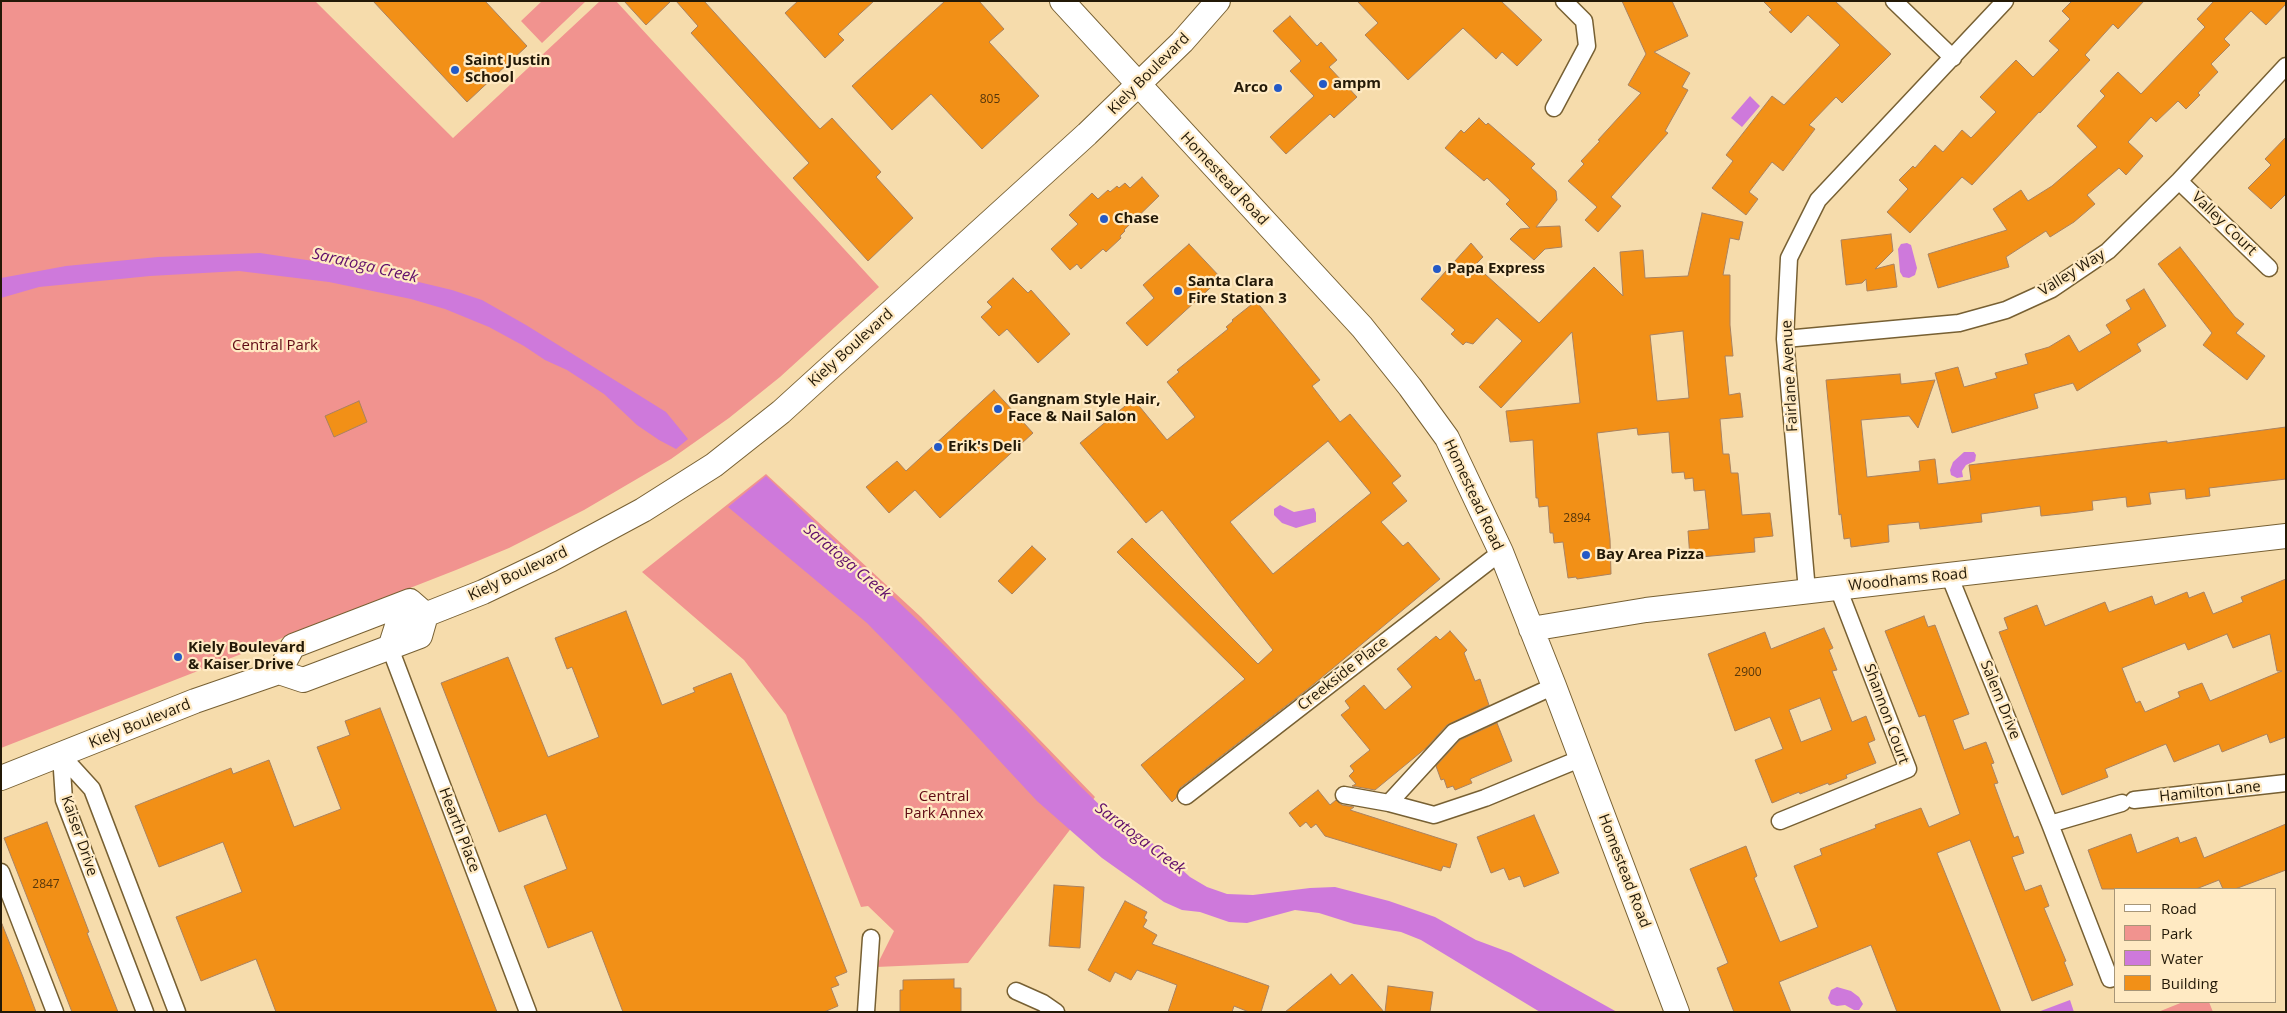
<!DOCTYPE html>
<style>
body{margin:0}
#map{position:relative;width:2287px;height:1013px;overflow:hidden;background:#f6dcac;font-family:"Open Sans",sans-serif}
canvas{display:block}
.frame{position:absolute;inset:0;border:2px solid #231907;pointer-events:none}
.legend{position:absolute;left:2114px;top:888px;width:162px;height:115px;box-sizing:border-box;background:#ffeac3;border:1px solid #a79678;margin:0;padding:6px 9px;list-style:none;font-size:15px;color:#231907}
.legend li{display:flex;align-items:center;gap:10px;height:25px}
.legend b{width:25px;border:1px solid #a79678}
</style>
<div id="map">
<canvas width="2287" height="1013"></canvas>
<div class="frame"></div>
<ul class="legend">
<li><b style="height:6px;background:#fff"></b>Road</li>
<li><b style="height:14px;background:#f1938f"></b>Park</li>
<li><b style="height:14px;background:#ce79db"></b>Water</li>
<li><b style="height:14px;background:#f29017"></b>Building</li>
</ul>
</div>
<script>
const c = document.querySelector('canvas').getContext('2d');
c.lineJoin = 'round';
function paint(path, color) { c.fillStyle = color; c.fill(path, 'evenodd'); }
const toPath = rows => new Path2D(rows.map(r => 'M' + r).join(''));
function trace(path, color, width, dash) { c.strokeStyle = color; c.lineWidth = width; c.lineCap = dash ? 'butt' : 'round'; c.setLineDash(dash || []); c.stroke(path); }
function write(font, color, halo, rows, align = 'center') {
  c.font = font + ' "Open Sans",sans-serif'; c.lineWidth = 4.5; c.setLineDash([]); c.textBaseline = 'middle'; c.strokeStyle = halo; c.fillStyle = color; for (const [text, x, y, turn = 0] of rows) {
    c.save(); c.translate(x, y); c.rotate((+turn || 0) * Math.PI / 180); c.textAlign = isNaN(turn) ? turn : align; if (halo) c.strokeText(text, 0, 0); c.fillText(text, 0, 0); c.restore();
  }
}
paint(toPath([
 [1,1,315,1,453,138,600,1,616,1,879,287,780,377,729,418,671,459,584,510,509,548,456,570,1,748],
 [542,1,586,1,542,43,521,21],
 [766,474,921,617,1095,797,968,963,876,967,894,931,868,906,861,907,786,715,744,660,642,572],
 [2183,1002,2209,1002,2213,1012,2158,1012]
]), '#f1938f');
paint(toPath([
 [1750,96,1760,106,1742,127,1731,118],
 [1907,243,1911,245,1917,268,1915,275,1909,278,1903,277,1900,272,1898,249,1901,244],
 [260,253,360,268,452,290,482,300,526,325,666,412,688,439,676,449,659,440,637,425,604,394,567,370,545,360,524,346,489,327,445,309,411,299,329,282,239,271,150,276,39,287,1,298,1,278,66,266,158,257],
 [1964,452,1974,452,1976,455,1975,461,1966,465,1962,471,1963,477,1957,478,1951,475,1950,470,1953,462],
 [766,476,949,650,1080,786,1109,814,1155,845,1190,877,1207,887,1227,894,1253,895,1310,888,1335,887,1389,901,1435,917,1476,940,1511,953,1617,1012,1540,1012,1421,940,1401,932,1354,924,1319,913,1295,910,1247,923,1229,922,1200,912,1182,910,1164,902,1102,858,1037,801,957,715,867,623,728,507],
 [1280,505,1294,512,1314,508,1316,513,1316,522,1296,528,1282,523,1274,515,1274,509],
 [1837,987,1851,991,1859,997,1863,1004,1859,1010,1854,1010,1845,1005,1837,1006,1831,1004,1828,998,1831,990],
 [2070,1000,2074,1012,2038,1012]
]), '#ce79db');
const building = toPath([
 [373,1,485,1,527,46,467,102,373,1],
 [624,1,671,1,646,25,624,1],
 [676,1,704,1,820,129,832,118,881,172,876,177,913,218,868,261,793,178,809,163,691,33,698,26,676,1],
 [798,1,874,1,838,34,844,40,825,58,785,13,798,1],
 [945,1,979,1,1004,29,989,42,1039,96,982,149,931,94,892,130,852,86,945,1],
 [1357,1,1501,1,1542,40,1517,66,1502,52,1496,59,1463,28,1408,80,1365,35,1378,23,1357,1],
 [1622,1,1672,1,1688,36,1654,52,1690,73,1682,87,1688,90,1665,131,1668,133,1611,197,1621,206,1598,232,1585,220,1597,207,1568,181,1584,164,1581,161,1600,141,1598,140,1641,93,1628,85,1646,54,1622,1],
 [1763,1,1835,1,1891,54,1842,103,1836,97,1809,125,1815,129,1783,171,1772,162,1749,192,1758,199,1746,215,1712,188,1733,161,1726,155,1772,96,1784,105,1840,45,1808,15,1791,33,1769,12,1772,10,1763,1],
 [2072,1,2144,1,2118,29,2113,24,2085,55,2090,60,2040,113,2039,112,1972,185,1962,177,1910,233,1887,212,1908,189,1899,180,1913,166,1915,168,1935,145,1943,152,1962,130,1971,138,1996,112,1980,97,2016,60,2033,77,2059,50,2049,41,2070,19,2062,11,2072,1],
 [2214,1,2286,1,2286,4,2266,25,2251,11,2224,39,2230,45,2211,64,2218,72,2198,93,2200,95,2186,109,2178,101,2156,122,2151,117,2128,142,2143,156,2126,175,2119,168,2087,195,2095,204,2074,222,2050,237,2046,231,2006,257,2009,267,1938,288,1928,254,2007,230,1993,209,2021,190,2028,201,2052,186,2097,147,2077,126,2105,96,2100,91,2118,72,2141,94,2205,27,2197,19,2214,1],
 [1290,16,1317,46,1321,42,1337,60,1329,67,1357,97,1334,118,1330,114,1286,154,1270,137,1314,96,1290,71,1301,61,1273,31,1290,16],
 [1479,118,1486,125,1488,123,1535,164,1531,168,1556,191,1557,200,1536,227,1560,226,1562,247,1545,249,1534,260,1510,239,1520,229,1530,228,1506,204,1510,200,1487,178,1484,181,1445,148,1461,130,1464,133,1479,118],
 [2286,137,2286,194,2271,209,2248,188,2271,165,2265,159,2286,137],
 [1142,177,1159,196,1124,230,1125,231,1120,236,1121,238,1106,252,1103,249,1081,269,1077,264,1070,270,1051,249,1078,224,1069,215,1092,193,1098,199,1108,190,1110,192,1117,186,1119,188,1125,183,1130,188,1142,177],
 [1702,213,1743,222,1739,240,1730,238,1723,275,1730,275,1730,325,1733,356,1725,356,1729,395,1740,393,1743,417,1720,419,1723,454,1729,454,1731,473,1738,473,1742,515,1770,513,1773,536,1754,538,1755,552,1690,558,1688,531,1709,529,1705,490,1694,491,1693,478,1685,479,1684,472,1672,473,1669,432,1638,435,1637,428,1597,433,1610,539,1611,574,1577,579,1576,577,1568,578,1563,542,1554,543,1553,533,1550,533,1548,506,1539,507,1538,498,1536,498,1533,440,1510,442,1506,411,1580,403,1572,332,1501,408,1479,387,1522,341,1497,318,1473,344,1466,342,1463,345,1451,334,1455,330,1421,299,1471,243,1483,257,1475,265,1539,323,1594,267,1623,296,1620,252,1643,250,1645,278,1688,276,1702,213],
 [1683,331,1689,398,1657,401,1650,335,1683,331],
 [1891,234,1893,251,1875,269,1894,264,1897,287,1867,291,1866,279,1862,283,1846,285,1841,240,1891,234],
 [1189,244,1221,278,1147,346,1126,323,1154,298,1143,285,1189,244],
 [2180,247,2235,317,2244,324,2236,333,2265,356,2247,380,2203,345,2212,333,2158,264,2180,247],
 [1013,278,1028,293,1031,290,1070,334,1038,363,1007,329,999,336,981,317,992,307,987,302,1013,278],
 [2144,289,2166,326,2137,344,2141,351,2077,391,2073,383,2034,394,2038,408,1952,433,1935,373,1958,367,1964,387,1997,378,1995,373,2028,364,2025,354,2049,347,2069,335,2079,352,2111,333,2106,325,2131,309,2126,300,2144,289],
 [1256,301,1320,380,1312,386,1340,422,1350,414,1401,476,1392,483,1407,501,1381,522,1403,546,1408,542,1440,579,1309,688,1180,788,1176,798,1172,802,1141,765,1245,679,1117,552,1132,538,1258,664,1273,650,1162,510,1146,523,1080,443,1130,402,1131,404,1135,401,1167,440,1195,417,1167,382,1179,372,1177,370,1228,329,1226,327,1233,321,1232,320,1256,301],
 [1328,441,1371,493,1273,574,1230,522,1328,441],
 [1900,374,1901,384,1935,380,1918,428,1909,416,1861,420,1867,477,1920,471,1919,461,1935,459,1938,484,1971,480,1969,465,2167,441,2167,443,2286,427,2286,479,2209,488,2210,496,2186,499,2185,489,2149,493,2151,504,2127,507,2126,497,2092,501,2093,510,2070,513,2041,516,2040,506,1981,514,1982,522,1920,529,1919,522,1888,525,1889,542,1851,547,1850,538,1844,539,1841,514,1839,515,1826,380,1900,374],
 [994,390,1033,433,940,518,915,490,889,513,866,487,897,461,906,471,994,390],
 [359,401,367,422,334,437,325,416,359,401],
 [1032,546,1046,559,1012,594,998,581,1032,546],
 [2286,579,2286,737,2270,743,2267,734,2222,752,2219,744,2174,762,2166,744,2105,769,2108,777,2062,795,1999,632,2008,629,2004,618,2037,605,2045,626,2105,602,2109,612,2152,596,2155,605,2187,592,2189,598,2204,592,2213,614,2243,602,2241,597,2286,579],
 [2227,634,2233,648,2270,634,2277,671,2282,671,2210,701,2202,683,2178,692,2180,697,2145,712,2140,701,2136,703,2122,668,2185,643,2188,650,2227,634],
 [626,611,662,705,695,692,693,688,731,673,847,972,835,977,839,985,831,988,838,1006,824,1012,623,1012,592,931,548,948,524,886,567,869,546,814,499,832,441,683,508,657,548,757,599,737,572,667,567,669,555,638,626,611],
 [1924,616,1928,627,1935,625,1969,714,1953,720,1964,750,1986,742,1994,763,1991,764,1998,783,1994,784,2014,838,2018,836,2024,853,2012,857,2025,891,2041,885,2049,906,2044,908,2066,961,2064,962,2073,985,2032,1001,1970,840,1937,853,2001,1012,1897,1012,1871,945,1779,982,1791,1012,1734,1012,1717,968,1728,963,1690,869,1746,846,1757,876,1754,878,1780,942,1818,927,1794,866,1822,855,1820,849,1876,828,1875,825,1921,808,1929,827,1960,814,1925,715,1919,717,1885,631,1924,616],
 [1824,628,1833,648,1829,650,1837,670,1832,671,1852,722,1866,716,1875,740,1868,743,1876,763,1846,775,1847,778,1829,785,1828,783,1800,794,1799,792,1772,803,1755,760,1783,749,1770,717,1735,731,1708,654,1765,632,1771,649,1824,628],
 [1820,698,1832,730,1801,742,1789,710,1820,698],
 [1450,631,1467,650,1464,653,1475,681,1480,679,1489,705,1447,725,1426,748,1375,790,1352,786,1356,784,1349,776,1354,771,1350,766,1370,750,1341,715,1350,708,1345,701,1364,685,1385,710,1412,687,1397,669,1436,636,1440,640,1450,631],
 [380,708,497,1012,276,1012,256,959,201,981,176,917,242,892,223,842,159,867,135,806,231,768,233,774,269,760,294,827,341,809,317,747,350,735,345,721,380,708],
 [1497,723,1512,761,1470,779,1472,783,1455,790,1453,786,1447,788,1444,779,1441,780,1436,766,1460,740,1497,723],
 [1318,790,1330,805,1336,800,1342,805,1354,807,1350,810,1457,844,1450,868,1443,866,1441,871,1325,836,1316,824,1311,828,1306,822,1300,827,1289,813,1318,790],
 [1534,815,1559,873,1524,887,1520,876,1509,880,1504,868,1491,873,1477,837,1534,815],
 [47,822,89,932,87,933,118,1012,72,1012,4,838,47,822],
 [2286,824,2286,870,2235,889,2223,889,2219,880,2196,889,2102,889,2088,850,2131,834,2137,853,2178,837,2180,843,2196,837,2204,858,2286,824],
 [1054,885,1084,887,1080,948,1049,946,1054,885],
 [1125,901,1147,912,1144,918,1147,920,1143,927,1157,935,1152,944,1269,986,1261,1012,1249,1012,1234,1006,1232,1012,1168,1012,1177,985,1137,970,1131,980,1115,972,1110,982,1088,970,1125,901],
 [2,924,23,977,36,1012,1,1012,2,924],
 [1331,974,1340,985,1352,974,1384,1012,1285,1012,1331,974],
 [954,979,954,988,961,988,961,1012,900,1012,900,990,903,990,903,980,954,979],
 [1388,986,1433,992,1430,1012,1385,1012,1388,986]
]);
paint(building, '#f29017');
trace(building, '#aa8260', 1);
const street = toPath([
 [1894,1,1953,58],
 [1554,108,1587,46,1584,21,1564,1],
 [2179,181,2269,268],
 [1785,339,1959,323,2006,310,2052,289,2108,251,2179,181,2286,66],
 [1949,575,2050,824,2110,979,2116,977],
 [1807,591,1785,339,1789,258,1818,200,2005,1],
 [390,648,528,1012],
 [1554,686,1454,732,1389,803,1434,815,1485,798,1582,758],
 [61,755,92,789,177,1012],
 [61,755,64,800,145,1012],
 [1344,795,1389,803],
 [1186,796,1501,552],
 [2134,800,2286,783],
 [1780,821,1908,769,1838,588],
 [2050,824,2122,803],
 [1,872,55,1012],
 [1016,991,1043,1003,1056,1012],
 [866,1012,871,938]
]);
const secondary = toPath([
 [1062,1,1362,327,1410,387,1447,438,1501,552,1554,686,1677,1012],
 [1531,629,1646,610,2286,536],
 [390,648,397,626,483,592,550,560,643,510,714,465,781,412,1087,134,1182,42,1218,1],
 [279,672,293,646,410,601,426,615],
 [1,778,195,701,279,672,303,680,420,636,426,615]
]);
trace(street, '#776033', 19);
trace(secondary, '#776033', 26);
trace(street, '#fff', 16);
trace(secondary, '#fff', 24);
for (const [x, y, r, color] of [
 [455,70,5,"#2459c6"],
 [1323,84,5,"#2459c6"],
 [1278,88,5,"#2459c6"],
 [1104,219,5,"#2459c6"],
 [1437,269,5,"#2459c6"],
 [1178,291,5,"#2459c6"],
 [998,409,5,"#2459c6"],
 [938,447,5,"#2459c6"],
 [1586,555,5,"#2459c6"],
 [178,657,5,"#2459c6"]
]) { const dot = new Path2D(); dot.arc(x, y, r, 0, 2 * Math.PI); c.fillStyle = color; c.fill(dot); trace(dot, '#ffeac3', 2); }
write('12px', '#57370b', null, [
 ["805",990,100],
 ["2894",1577,519],
 ["2900",1748,673],
 ["2847",46,885]
]);
write('bold 15px', '#231907', '#ffeac3', [
 ["Saint Justin",465,61],
 ["School",465,78],
 ["ampm",1333,84],
 ["Arco",1268,88,"right"],
 ["Chase",1114,219],
 ["Papa Express",1447,269],
 ["Santa Clara",1188,282],
 ["Fire Station 3",1188,299],
 ["Gangnam Style Hair,",1008,400],
 ["Face & Nail Salon",1008,417],
 ["Erik's Deli",948,447],
 ["Bay Area Pizza",1596,555],
 ["Kiely Boulevard",188,648],
 ["& Kaiser Drive",188,665]
], 'left');
write('15px', '#231907', '#ffeac3', [
 ["Kiely Boulevard",1149,74,-45],
 ["Homestead Road",1224,179,47],
 ["Valley Court",2224,224,44],
 ["Valley Way",2072,273,-32],
 ["Kiely Boulevard",851,348,-42],
 ["Fairlane Avenue",1790,376,-93],
 ["Homestead Road",1473,495,65],
 ["Kiely Boulevard",518,574,-25],
 ["Woodhams Road",1908,580,-6],
 ["Creekside Place",1343,674,-38],
 ["Salem Drive",2000,700,68],
 ["Shannon Court",1886,714,70],
 ["Kiely Boulevard",140,724,-22],
 ["Hamilton Lane",2210,792,-6],
 ["Hearth Place",459,830,69],
 ["Kaiser Drive",79,836,71],
 ["Homestead Road",1624,871,69]
]);
write('15px', '#5f0913', '#ffeac3', [
 ["Central Park",275,346],
 ["Central",944,797],
 ["Park Annex",944,814]
]);
write('italic 16px', '#600e6b', '#ffeac3', [
 ["Saratoga Creek",365,266,13],
 ["Saratoga Creek",847,562,40],
 ["Saratoga Creek",1140,839,37]
]);
</script>
